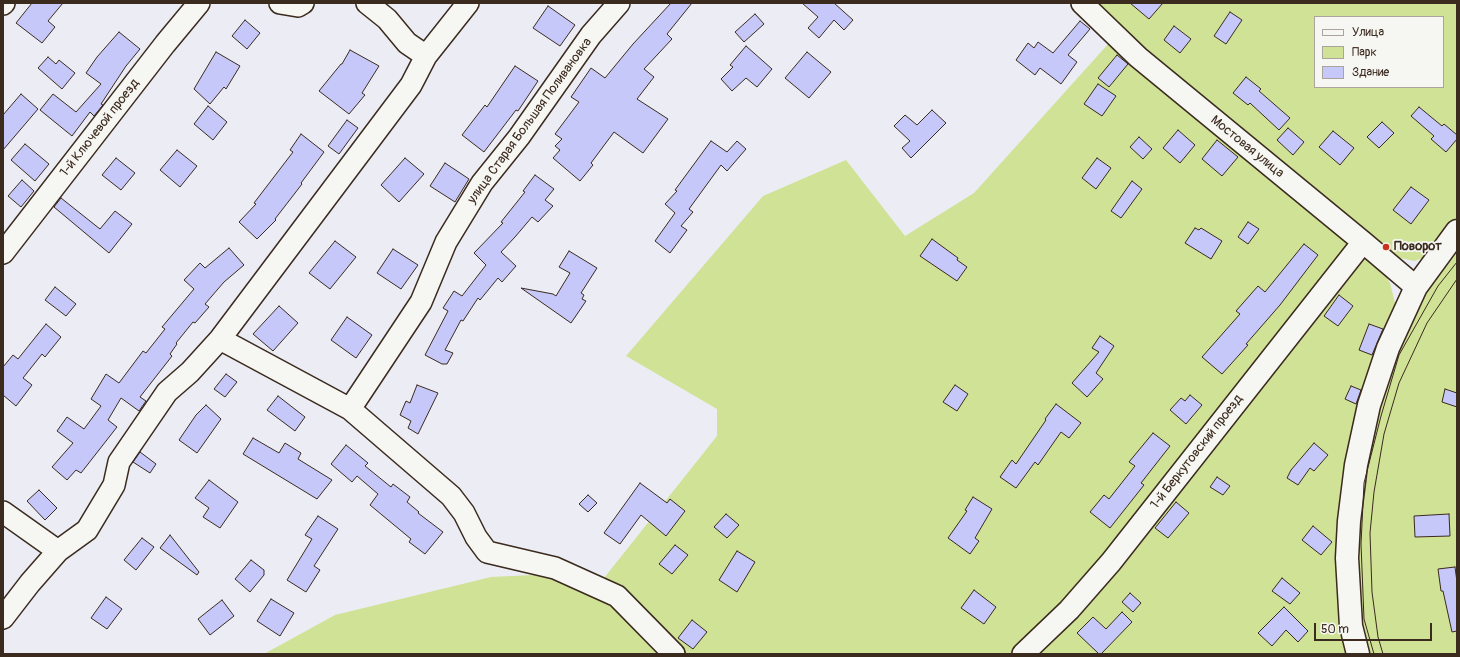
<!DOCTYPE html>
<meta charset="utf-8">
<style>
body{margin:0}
#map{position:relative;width:1460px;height:657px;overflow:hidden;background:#ecedf4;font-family:Pangolin,sans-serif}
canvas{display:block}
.frame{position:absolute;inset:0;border:4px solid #3b2a1e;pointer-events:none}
.legend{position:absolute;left:1314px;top:16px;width:130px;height:72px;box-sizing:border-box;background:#f6f6f2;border:1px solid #aba49d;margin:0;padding:5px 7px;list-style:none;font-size:12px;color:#3b2a1e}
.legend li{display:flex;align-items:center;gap:8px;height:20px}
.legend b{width:20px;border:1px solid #aba49d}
.scale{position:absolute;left:1314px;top:623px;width:118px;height:18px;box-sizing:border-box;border:2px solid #3b2a1e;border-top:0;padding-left:5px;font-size:12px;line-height:14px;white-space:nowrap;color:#3b2a1e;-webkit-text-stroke:3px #f6f6f2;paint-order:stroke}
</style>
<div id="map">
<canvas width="1460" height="657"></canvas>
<div class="frame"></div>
<ul class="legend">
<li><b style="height:5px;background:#f6f6f2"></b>Улица</li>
<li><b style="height:11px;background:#d0e296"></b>Парк</li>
<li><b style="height:11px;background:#c6c8fa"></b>Здание</li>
</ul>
<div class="scale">50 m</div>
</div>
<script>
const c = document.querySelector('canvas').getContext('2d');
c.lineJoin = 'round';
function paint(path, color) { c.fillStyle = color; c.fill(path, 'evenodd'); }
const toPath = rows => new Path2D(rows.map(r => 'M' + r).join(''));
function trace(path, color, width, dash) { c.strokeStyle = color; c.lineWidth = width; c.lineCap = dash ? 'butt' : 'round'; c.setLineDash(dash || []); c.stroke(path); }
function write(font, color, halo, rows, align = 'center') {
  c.font = font + ' Pangolin,sans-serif'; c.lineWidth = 3.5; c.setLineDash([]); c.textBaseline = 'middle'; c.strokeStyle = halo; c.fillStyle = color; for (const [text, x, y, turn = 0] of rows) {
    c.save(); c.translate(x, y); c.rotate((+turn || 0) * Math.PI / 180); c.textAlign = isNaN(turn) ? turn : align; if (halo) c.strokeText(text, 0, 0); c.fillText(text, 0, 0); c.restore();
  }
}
paint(toPath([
 [1095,3,1457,3,1457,219,1429,256,1414,261,1396,257,1144,47],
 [1315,17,1443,17,1443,87,1315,87],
 [1109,43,1354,244,1112,552,1016,654,681,654,600,583,717,436,717,409,626,356,763,196,846,160,905,236,974,193],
 [1457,250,1457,654,1366,654,1358,625,1354,558,1362,466,1396,350,1424,294],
 [1360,251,1379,266,1390,283,1396,307,1362,402,1352,654,1034,654],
 [553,574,613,603,667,654,264,654,335,615,491,577]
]), '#d0e296');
const building = toPath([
 [32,3,63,3,48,21,55,27,42,43,16,23,32,3],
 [671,3,692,3,667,34,672,39,644,69,654,77,637,99,668,119,643,153,614,132,591,163,593,165,580,181,553,158,560,150,555,146,562,139,555,134,579,102,571,97,591,68,605,78,633,44,671,3],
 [802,3,834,3,853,20,844,30,834,20,819,38,808,28,818,17,802,3],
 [1130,3,1163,3,1149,19,1130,3],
 [548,6,575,25,560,46,533,28,548,6],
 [1230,12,1242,20,1226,44,1214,36,1230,12],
 [755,14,764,24,744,42,735,32,755,14],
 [245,20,260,33,247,49,232,36,245,20],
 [1080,21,1090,29,1068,55,1077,62,1061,84,1040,68,1035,75,1016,60,1028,43,1034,48,1038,42,1053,53,1080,21],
 [1174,26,1191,39,1180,53,1164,40,1174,26],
 [119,32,140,49,126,66,101,104,103,105,94,116,90,112,72,136,40,110,53,94,76,112,101,84,86,73,97,57,119,32],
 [746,46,772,69,757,87,746,78,732,91,721,79,733,67,730,65,746,46],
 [350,50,379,66,362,93,365,95,349,114,319,91,341,64,342,64,350,50],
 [216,52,240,66,226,89,224,87,210,104,194,89,216,52],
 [807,52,831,72,809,98,785,78,807,52],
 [1117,55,1128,64,1109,87,1098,78,1117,55],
 [48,57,56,64,59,60,75,73,62,89,38,68,48,57],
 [515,66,538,81,518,111,516,110,484,152,462,135,485,105,487,107,515,66],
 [1246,77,1261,89,1259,91,1290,118,1279,130,1250,103,1248,105,1233,93,1246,77],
 [1098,84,1116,96,1102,116,1084,104,1098,84],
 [21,94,38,109,3,150,3,115,21,94],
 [208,106,227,122,213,140,194,124,208,106],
 [1419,107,1442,126,1444,124,1457,135,1457,139,1446,152,1431,139,1434,136,1411,116,1419,107],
 [932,110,946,123,911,158,902,148,910,141,894,126,905,115,917,125,932,110],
 [347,120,358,128,339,154,328,146,347,120],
 [1382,122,1394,133,1379,148,1367,137,1382,122],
 [1288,128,1304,142,1293,155,1277,140,1288,128],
 [1178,130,1195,145,1180,163,1163,148,1178,130],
 [1333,131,1354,148,1340,165,1319,147,1333,131],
 [301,134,324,152,301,183,302,184,275,219,276,220,257,239,239,222,256,204,254,203,293,152,290,150,301,134],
 [1139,137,1152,149,1143,159,1130,147,1139,137],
 [1217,140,1238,157,1222,176,1202,159,1217,140],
 [711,141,727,152,737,141,746,149,727,171,721,165,689,209,693,212,681,226,687,230,670,253,655,241,675,213,665,204,677,191,675,190,711,141],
 [25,144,49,164,35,181,11,160,25,144],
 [177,150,197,166,180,187,160,170,177,150],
 [116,158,135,173,121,190,102,175,116,158],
 [405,158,424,174,399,202,381,185,405,158],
 [1097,158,1111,168,1096,189,1082,178,1097,158],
 [445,163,469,179,455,202,430,186,445,163],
 [535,175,554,189,545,200,553,206,538,222,532,217,515,237,501,252,516,266,502,282,498,278,480,300,478,298,463,321,461,320,445,350,453,353,447,364,442,364,425,355,448,311,443,308,454,291,462,296,486,265,474,253,503,223,501,222,525,192,523,191,535,175],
 [22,180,34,191,21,207,8,196,22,180],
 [1132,181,1142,189,1121,218,1111,211,1132,181],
 [1411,187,1429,200,1411,224,1393,210,1411,187],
 [61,198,100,229,115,211,132,224,109,253,54,207,61,198],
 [1248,222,1259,229,1248,244,1238,237,1248,222],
 [1195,228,1199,230,1201,228,1222,241,1211,259,1185,243,1195,228],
 [932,239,958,258,957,260,967,267,957,281,920,256,932,239],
 [335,241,356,257,330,289,309,273,335,241],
 [1304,244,1318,255,1280,305,1246,344,1248,345,1222,374,1202,357,1240,314,1236,311,1258,286,1265,292,1304,244],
 [229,248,244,265,224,282,205,304,209,307,195,323,193,322,176,343,177,344,170,354,172,356,140,397,146,401,139,411,121,398,108,420,117,427,81,473,76,470,67,480,52,467,73,443,57,431,67,417,84,429,101,406,91,399,106,374,119,383,143,351,146,353,165,329,162,327,194,289,184,280,200,263,205,268,229,248],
 [393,249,418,265,401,289,377,273,393,249],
 [569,251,597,268,581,293,584,295,582,299,586,301,571,323,521,288,553,294,556,296,570,273,559,267,569,251],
 [55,287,76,304,66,316,45,300,55,287],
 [1339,295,1353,306,1338,326,1324,316,1339,295],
 [279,306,298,323,273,351,253,334,279,306],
 [347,317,372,335,356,358,331,340,347,317],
 [46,324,61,337,45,357,42,354,23,378,32,385,16,406,3,395,3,367,13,355,18,359,46,324],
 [1369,324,1383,329,1372,355,1359,350,1369,324],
 [1100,336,1114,346,1096,373,1103,379,1087,397,1072,383,1099,352,1092,348,1100,336],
 [226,374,237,382,225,397,214,389,226,374],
 [417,385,438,393,418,434,408,428,411,421,400,415,406,401,410,403,417,385],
 [955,385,968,394,957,411,943,402,955,385],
 [1351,386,1361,390,1356,404,1345,399,1351,386],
 [1445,389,1457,393,1457,407,1442,402,1445,389],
 [1190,395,1202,405,1186,424,1170,410,1181,398,1185,401,1190,395],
 [278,396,305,417,295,431,267,410,278,396],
 [1056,404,1081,423,1069,438,1061,432,1038,465,1035,462,1016,488,1000,477,1012,460,1016,464,1046,420,1045,419,1056,404],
 [206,405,221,419,197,453,179,440,196,415,206,405],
 [1153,433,1170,446,1141,483,1144,485,1110,528,1090,512,1104,495,1109,499,1135,466,1129,462,1153,433],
 [253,438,279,453,285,443,301,453,298,459,332,480,317,499,243,454,253,438],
 [1314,443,1328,455,1314,471,1310,468,1298,485,1287,478,1291,470,1314,443],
 [346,445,368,463,365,466,391,487,393,484,410,497,407,502,419,512,418,513,443,532,425,554,409,542,411,539,370,505,378,494,357,476,352,482,331,464,346,445],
 [140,452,156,464,150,473,133,462,140,452],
 [1217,477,1230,486,1223,495,1210,487,1217,477],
 [209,480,238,502,220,528,203,517,209,508,195,498,209,480],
 [640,483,667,503,670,499,685,511,666,536,641,515,620,544,604,533,640,483],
 [39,490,57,508,45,520,27,501,39,490],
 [588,495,597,503,588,512,579,504,588,495],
 [973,497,992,509,975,538,979,541,970,554,948,538,967,511,965,510,973,497],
 [1176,502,1189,513,1168,538,1155,528,1176,502],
 [726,514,739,525,727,538,714,527,726,514],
 [1449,514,1450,536,1415,537,1414,516,1449,514],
 [318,516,338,529,314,566,320,570,306,592,287,580,312,539,305,535,318,516],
 [1313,526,1332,542,1321,555,1302,540,1313,526],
 [170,535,199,572,197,575,160,548,170,535],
 [142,538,154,547,136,570,124,560,142,538],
 [675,545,688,555,672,574,659,564,675,545],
 [737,551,755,562,737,592,719,580,737,551],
 [251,560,264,570,264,575,250,592,235,579,251,560],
 [1455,567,1457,582,1457,631,1452,632,1443,591,1441,591,1438,569,1455,567],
 [1282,578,1300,593,1290,604,1272,591,1282,578],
 [974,590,996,607,984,624,961,608,974,590],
 [1130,593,1141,603,1133,612,1122,602,1130,593],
 [106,597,122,609,107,629,91,618,106,597],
 [271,599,294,613,280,636,257,621,271,599],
 [222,600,234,616,210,635,198,619,222,600],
 [1284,607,1308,631,1298,642,1286,630,1272,646,1258,633,1284,607],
 [1122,612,1132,622,1101,654,1099,654,1077,633,1093,617,1106,629,1122,612],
 [692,620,707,632,693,649,678,638,692,620]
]);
paint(building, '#c6c8fa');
trace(building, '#3b2a1e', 1);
const minor = toPath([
 [280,3,298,6,303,3],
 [367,3,387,19,407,43,426,56],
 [1082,3,1138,57,1363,242,1416,287],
 [3,4,4,3],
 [3,253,165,44,199,3],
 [220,339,350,409,451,496,464,513,476,537,487,552,555,568,617,596,674,654],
 [350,409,421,302,446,242,482,183,519,137,591,35,619,3],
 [3,512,58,551],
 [3,618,30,583,58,551,87,530,114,485,119,462,167,392,190,372,220,339,411,85,426,56,468,3],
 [1023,654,1069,610,1111,562,1363,242]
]);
const major = toPath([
 [1358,654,1351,626,1347,558,1349,521,1356,465,1369,405,1388,348,1416,287,1457,231]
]);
trace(minor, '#3b2a1e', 24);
trace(major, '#3b2a1e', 25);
trace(minor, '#f6f6f2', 21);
trace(major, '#f6f6f2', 22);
trace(toPath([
 [1374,654,1364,619,1361,544,1364,483,1381,416,1399,355,1438,286,1457,262],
 [1383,654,1378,637,1372,592,1370,533,1374,492,1384,434,1399,383,1427,323,1457,279]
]), '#3b2a1e', 1);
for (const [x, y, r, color] of [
 [1386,247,4,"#c8321e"]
]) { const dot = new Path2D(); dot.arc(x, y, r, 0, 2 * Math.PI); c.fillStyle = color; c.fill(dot); trace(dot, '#f6f6f2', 1.5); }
write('13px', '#3b2a1e', '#f6f6f2', [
 ["улица Старая Большая Поливановка",530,121,-54],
 ["1-й Ключевой проезд",100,128,-52],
 ["Мостовая улица",1247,147,39],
 ["1-й Беркутовский проезд",1197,452,-52]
]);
write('bold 13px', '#3b2a1e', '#f6f6f2', [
 ["Поворот",1394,247]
], 'left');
</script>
